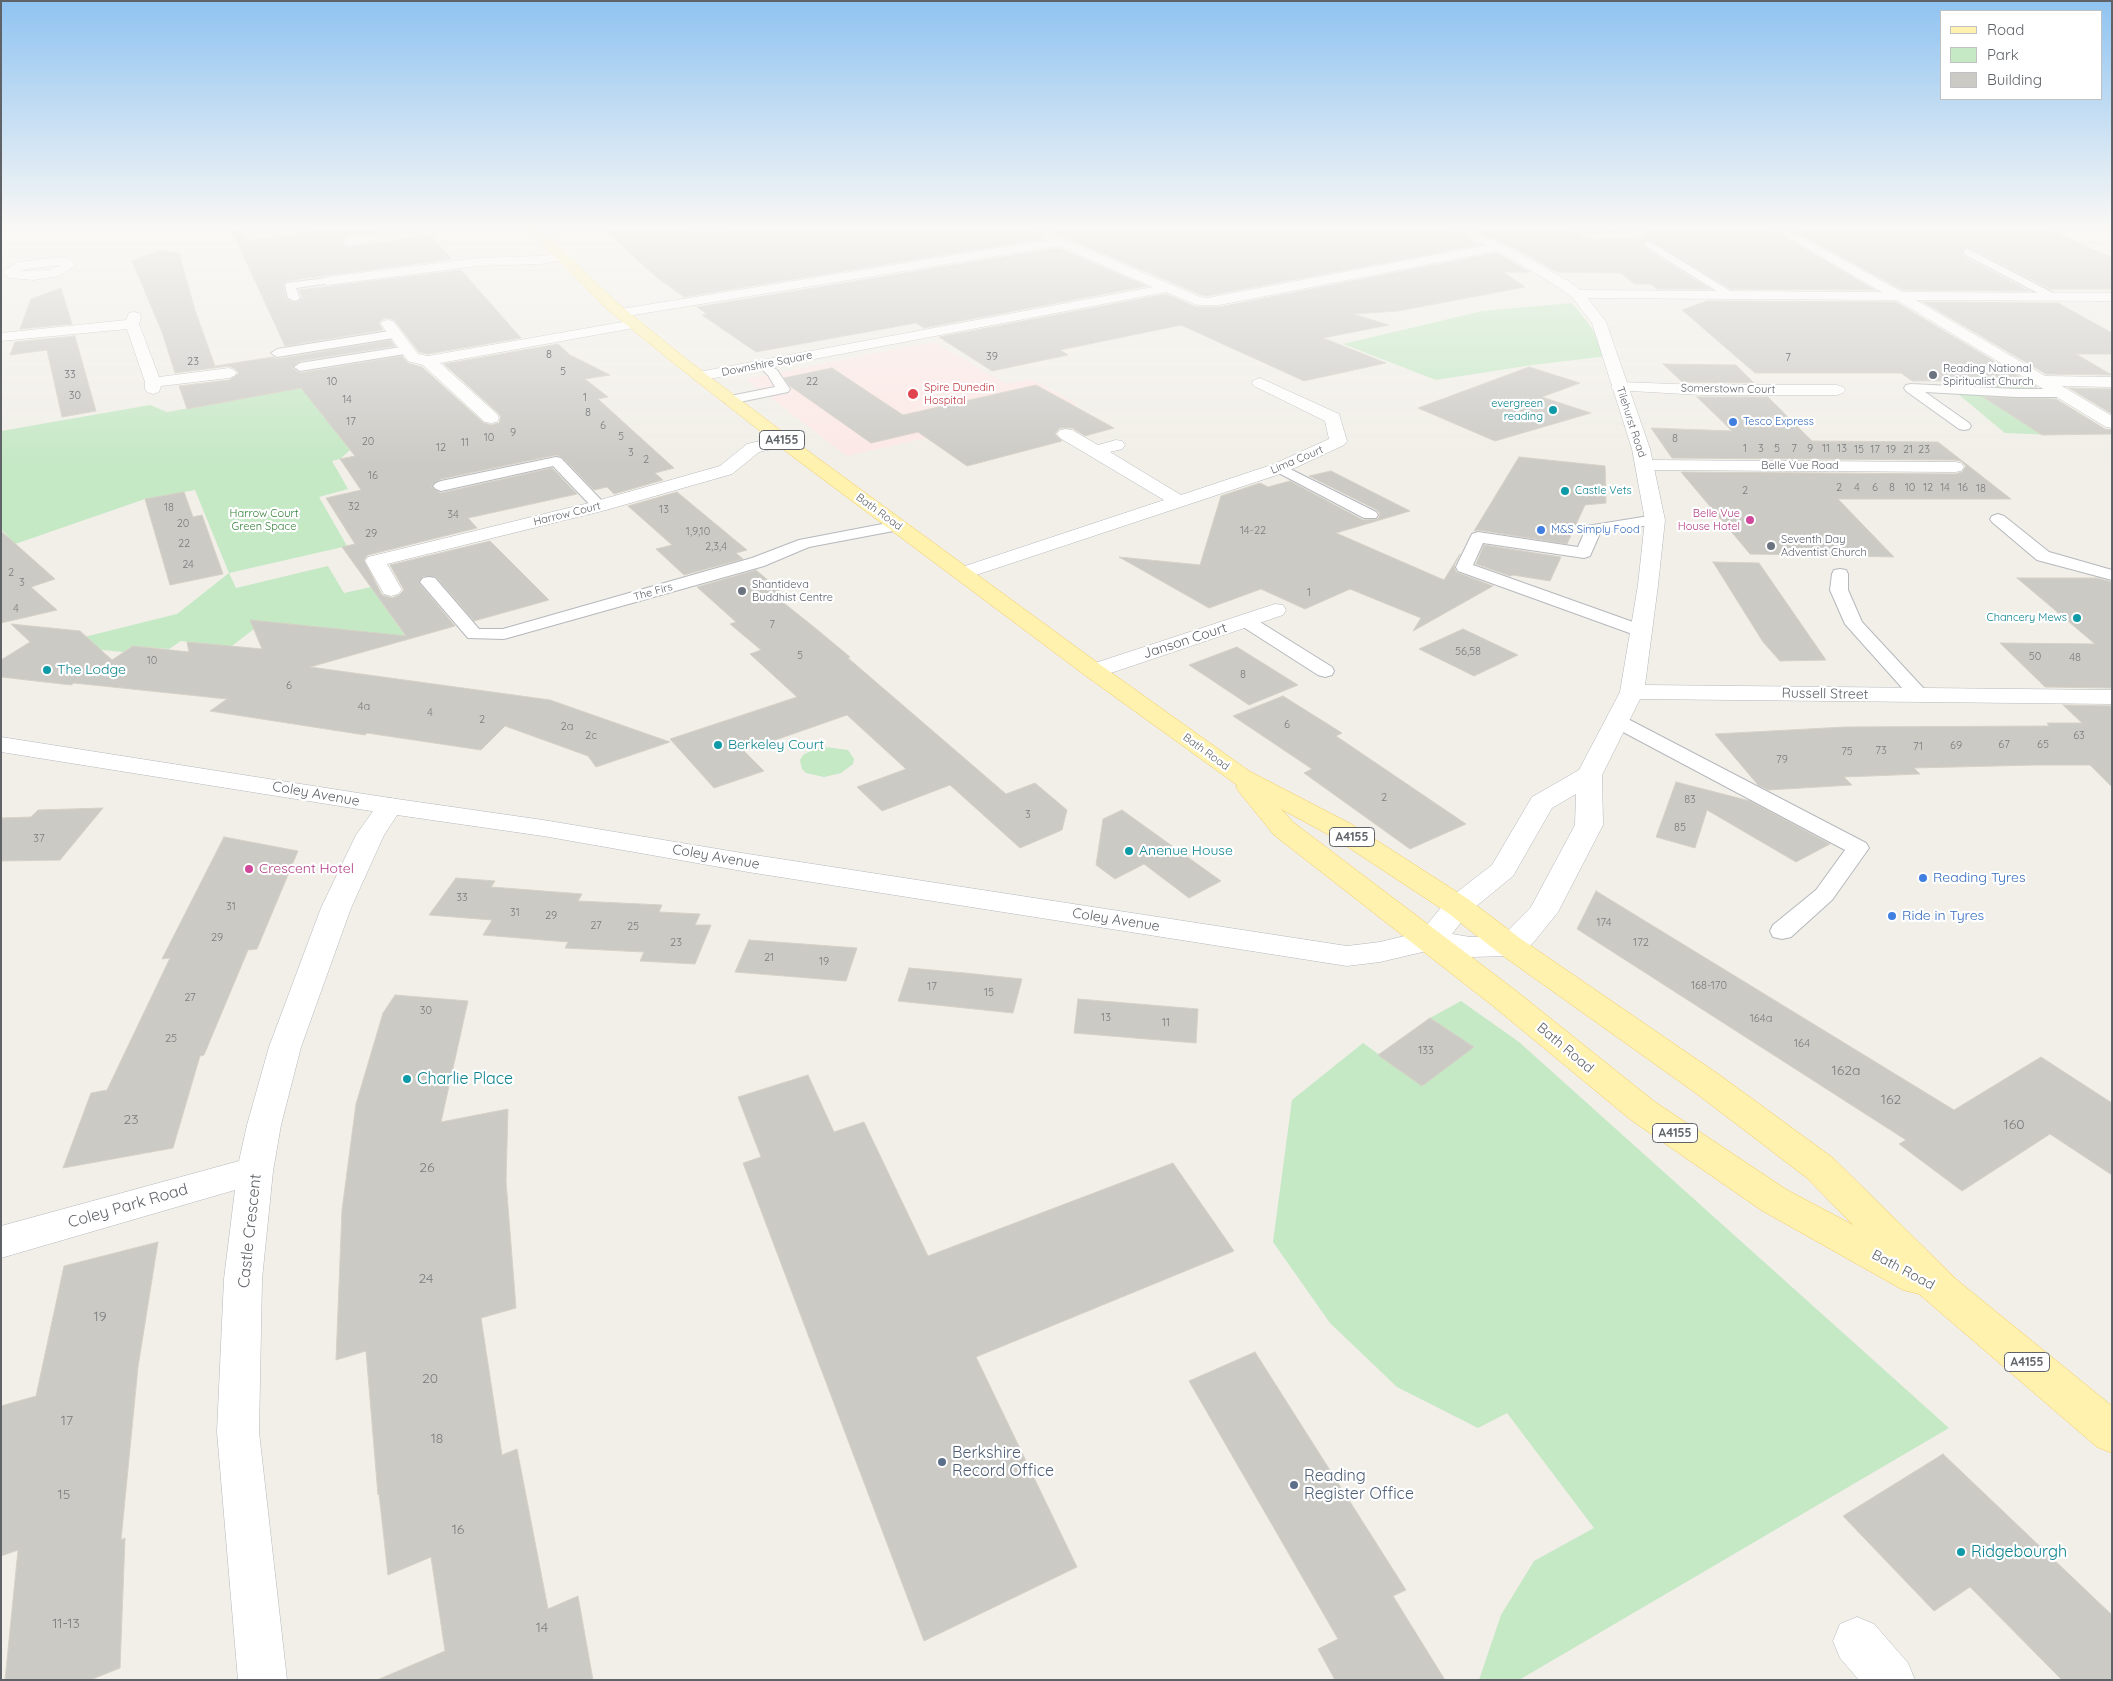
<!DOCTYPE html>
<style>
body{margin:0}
#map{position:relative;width:2113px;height:1681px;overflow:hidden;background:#f1efe8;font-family:Quicksand,sans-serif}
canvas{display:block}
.frame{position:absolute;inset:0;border:2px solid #5f6368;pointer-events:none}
.legend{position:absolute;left:1940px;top:10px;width:162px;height:90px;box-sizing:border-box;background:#fff;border:1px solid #bfc1c3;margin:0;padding:6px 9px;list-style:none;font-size:15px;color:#5f6368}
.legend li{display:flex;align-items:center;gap:10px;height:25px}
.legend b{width:25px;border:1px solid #bfc1c3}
</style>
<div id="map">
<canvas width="2113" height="1681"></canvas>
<div class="frame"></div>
<ul class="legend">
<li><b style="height:6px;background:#fff2af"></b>Road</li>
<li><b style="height:14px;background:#c5e8c5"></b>Park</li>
<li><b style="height:14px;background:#cccac5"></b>Building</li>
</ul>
</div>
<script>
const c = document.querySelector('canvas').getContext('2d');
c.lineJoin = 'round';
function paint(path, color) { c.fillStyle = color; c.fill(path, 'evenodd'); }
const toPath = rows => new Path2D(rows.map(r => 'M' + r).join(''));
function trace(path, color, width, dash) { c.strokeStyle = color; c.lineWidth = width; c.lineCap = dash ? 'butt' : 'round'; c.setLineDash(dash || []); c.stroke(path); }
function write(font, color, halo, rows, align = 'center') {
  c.font = font + ' Quicksand,sans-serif'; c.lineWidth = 4.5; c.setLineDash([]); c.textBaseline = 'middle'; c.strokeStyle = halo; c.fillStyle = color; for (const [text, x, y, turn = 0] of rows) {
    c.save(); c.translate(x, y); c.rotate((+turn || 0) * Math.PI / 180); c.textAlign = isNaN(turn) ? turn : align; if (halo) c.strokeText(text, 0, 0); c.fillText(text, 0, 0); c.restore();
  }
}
paint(toPath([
 [934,342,1007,384,1032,379,1077,404,847,456,746,379]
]), '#fce8e6');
paint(toPath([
 [1572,303,1589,324,1608,356,1532,365,1436,380,1343,344,1482,311],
 [1982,357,2062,405,2040,427,2053,435,2005,433,1958,394,1964,392],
 [310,383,319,410,350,450,340,459,332,461,348,489,319,497,347,546,229,573,236,588,328,566,344,593,371,587,408,640,368,638,243,691,215,645,181,641,169,649,133,646,123,652,52,645,177,614,229,573,195,490,145,499,15,544,1,529,1,431,150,405,167,412,257,396],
 [263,622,306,643,259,652,228,649],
 [825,747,848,750,854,759,853,764,841,773,824,777,806,773,802,769,800,760,803,755,816,748],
 [1461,1001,1519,1042,1949,1428,1519,1680,1479,1680,1501,1615,1534,1561,1594,1528,1507,1413,1478,1428,1397,1387,1330,1323,1273,1242,1292,1100,1363,1043,1405,1073,1473,1047,1430,1018]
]), '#c5e8c5');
const building = toPath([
 [231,229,256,229,248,229,241,234,249,241,304,235,312,229,400,229,349,235,341,242,349,247,430,236,452,259,286,281,283,285,286,298,293,303,299,301,302,297,299,290,461,270,521,338,428,354,419,352,394,320,388,318,383,319,379,323,383,330,285,346,231,229],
 [604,229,688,229,695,233,729,229,1039,229,1038,235,1042,239,684,297,656,277,604,229],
 [1057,229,1451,229,1479,245,1207,296,1201,295,1064,237,1055,232,1057,229],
 [1472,229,1568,229,1589,241,1642,239,1649,233,1642,229,1591,231,1586,229,1771,229,1875,290,1731,289,1648,239,1642,243,1644,248,1710,289,1657,289,1651,284,1634,284,1621,273,1557,272,1522,252,1472,229],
 [1790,229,2049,229,2112,258,2112,289,2050,289,1968,247,1963,249,1963,256,2029,291,1902,290,1790,229],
 [1058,248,1147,286,924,328,916,323,756,352,702,315,707,314,697,307,1058,248],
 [161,250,179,253,195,310,215,366,273,357,277,359,391,340,395,346,300,361,292,368,300,373,402,356,408,363,422,367,484,423,491,425,499,423,501,417,498,413,444,364,558,344,570,355,610,375,585,379,608,397,598,399,674,468,655,473,663,480,614,494,607,487,594,490,562,457,556,455,441,479,431,486,435,490,441,493,552,468,577,494,468,518,477,528,368,555,364,560,382,595,392,598,399,595,404,590,390,565,490,541,549,600,474,621,436,577,423,576,419,583,455,626,310,667,550,700,670,742,596,767,588,756,505,726,481,750,367,733,365,735,210,711,227,699,74,683,71,685,1,677,1,660,30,642,11,624,80,631,112,660,133,646,189,652,187,642,262,649,250,620,406,636,342,547,355,544,326,498,361,490,340,459,355,456,301,388,187,409,179,386,229,380,239,373,235,369,229,366,175,373,162,332,132,261,161,250],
 [1496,253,1530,272,1503,272,1525,287,1398,311,1353,314,1389,325,1323,338,1386,363,1304,381,1181,325,1060,350,1068,355,992,371,939,337,1166,294,1196,307,1219,307,1496,253],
 [61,288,72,324,20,329,31,299,61,288],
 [1707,301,1896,302,2037,387,1964,385,1958,381,1912,381,1901,373,1755,373,1682,310,1707,301],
 [1923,302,2058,303,2112,333,2112,354,2076,354,2112,375,2046,374,1923,302],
 [75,336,96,411,62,417,47,350,10,355,15,342,75,336],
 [1663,364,1736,365,1754,383,1682,382,1663,364],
 [1529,367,1580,383,1542,397,1591,413,1495,441,1418,408,1529,367],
 [832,368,903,415,1036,385,1114,428,1085,436,1072,428,1060,428,1055,434,1062,441,967,466,918,432,871,443,790,386,784,378,832,368],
 [2069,388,2112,389,2112,414,2069,388],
 [1697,397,1768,397,1812,441,1938,442,2011,499,1838,499,1894,557,1750,554,1681,472,1955,474,1962,472,1966,466,1961,461,1955,460,1672,458,1651,428,1732,431,1697,397],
 [1983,397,2056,399,2105,429,2112,430,2112,434,2042,435,1983,397],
 [1519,457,1605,466,1606,503,1585,505,1567,544,1478,530,1474,531,1519,457],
 [1331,471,1410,511,1336,533,1444,580,1460,554,1454,566,1456,572,1493,586,1413,631,1421,618,1350,589,1305,609,1261,589,1209,608,1119,557,1200,565,1221,496,1260,483,1268,487,1290,481,1363,520,1378,519,1380,514,1377,510,1309,476,1331,471],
 [184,492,193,517,202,515,223,574,170,585,145,499,184,492],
 [677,492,747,550,736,553,743,559,684,575,656,549,672,545,628,506,677,492],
 [1,531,55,579,31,587,57,610,1,623,1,531],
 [1484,545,1561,557,1550,581,1513,575,1510,576,1476,564,1484,545],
 [1713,562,1759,563,1826,660,1780,661,1763,642,1713,562],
 [756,570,783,593,775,596,814,627,850,657,848,658,1006,794,1035,783,1067,810,1062,830,1020,848,950,785,882,811,857,787,906,769,847,715,744,751,764,771,714,788,670,739,797,697,750,654,761,650,730,624,736,622,697,587,756,570],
 [2017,578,2097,578,2112,582,2112,688,2045,687,2000,643,2095,644,2017,578],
 [1463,629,1518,655,1474,676,1419,649,1463,629],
 [1237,647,1298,685,1249,705,1189,665,1237,647],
 [1283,696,1342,733,1336,736,1466,824,1410,849,1304,773,1312,769,1233,716,1283,696],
 [2063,705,2112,706,2112,787,2090,765,2035,765,1914,768,1920,774,1844,777,1852,785,1768,790,1758,785,1715,734,1845,727,2049,726,2047,723,2082,723,2063,705],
 [1676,782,1750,801,1830,844,1796,862,1707,810,1695,848,1656,837,1676,782],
 [103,808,60,860,1,861,1,818,31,817,38,810,103,808],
 [1122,810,1221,881,1189,898,1144,864,1115,879,1096,865,1103,819,1122,810],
 [224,837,298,851,257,949,248,950,204,1055,200,1056,173,1148,63,1168,91,1093,107,1090,170,958,162,959,224,837],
 [456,878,495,881,491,887,582,894,578,901,662,905,659,912,700,914,695,925,711,925,695,964,640,961,644,952,565,948,568,942,483,935,492,920,429,915,456,878],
 [1596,891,1954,1110,2041,1057,2112,1103,2112,1175,2050,1134,1962,1191,1899,1144,1906,1140,1577,929,1596,891],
 [749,940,857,948,846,981,735,972,749,940],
 [909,968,965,973,1022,979,1013,1013,898,1001,909,968],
 [395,995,468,1001,441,1122,508,1109,506,1181,516,1308,481,1318,502,1455,517,1449,548,1609,578,1596,593,1680,377,1680,445,1651,431,1557,388,1575,379,1494,378,1495,366,1351,336,1360,342,1210,356,1104,383,1013,395,995],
 [1078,999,1198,1009,1196,1043,1074,1033,1078,999],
 [1430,1018,1474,1047,1422,1086,1378,1055,1430,1018],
 [808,1075,834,1132,864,1122,928,1256,1173,1163,1234,1251,976,1357,1077,1567,924,1641,743,1163,761,1157,738,1097,808,1075],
 [158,1242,138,1367,121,1540,125,1538,120,1668,90,1680,5,1680,18,1550,1,1556,1,1406,36,1396,64,1266,158,1242],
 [1255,1352,1406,1590,1393,1596,1445,1680,1335,1680,1318,1649,1338,1639,1189,1381,1255,1352],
 [1943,1454,2112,1615,2112,1680,2062,1680,1970,1587,1934,1611,1843,1516,1943,1454]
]);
paint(building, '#cccac5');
trace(building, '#d6d1c6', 1);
const service = toPath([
 [1570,229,1582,229,1591,233,1642,231,1647,234,1642,237,1589,239,1570,229],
 [1649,241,1734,293,1736,295,1730,298,1726,297,1645,246,1644,244,1649,241],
 [1968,249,2057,295,2059,297,2053,300,2049,299,1964,254,1964,250,1968,249],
 [327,278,331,279,332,281,331,283,296,288,300,298,298,300,294,301,288,298,285,285,286,283,327,278],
 [396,330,402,334,400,337,277,357,271,353,277,349,396,330],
 [407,346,413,350,411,353,300,371,294,367,300,363,407,346],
 [763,361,777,370,790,389,788,392,730,404,725,403,723,400,725,397,775,387,768,375,757,365,763,361],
 [1911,384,2016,389,2062,389,2069,393,2062,397,2016,397,1925,392,1969,423,1971,426,1969,429,1964,430,1959,429,1906,391,1904,388,1906,385,1911,384],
 [556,457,561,458,604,503,607,506,604,509,594,509,553,466,441,491,436,489,433,486,436,483,441,481,556,457],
 [1280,464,1376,512,1378,515,1376,518,1364,518,1275,471,1273,468,1275,465,1280,464],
 [1998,514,2004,516,2049,552,2112,570,2112,580,2037,560,1992,522,1990,519,1992,516,1998,514],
 [1655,515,1661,517,1663,520,1661,523,1600,533,1590,556,1584,558,1483,543,1473,565,1647,627,1650,631,1647,635,1641,636,1635,635,1458,571,1456,567,1472,534,1478,532,1578,547,1587,526,1655,515],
 [898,521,904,523,906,526,904,529,809,547,764,566,504,639,468,638,420,582,423,578,429,577,435,578,479,629,503,629,752,558,799,540,898,521],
 [1840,569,1846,570,1848,574,1848,590,1862,622,1926,691,1929,695,1926,699,1919,701,1912,699,1845,624,1830,590,1832,574,1834,570,1840,569],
 [1246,616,1252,617,1332,667,1334,671,1332,675,1325,677,1318,675,1240,625,1237,621,1240,617,1246,616],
 [1617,715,1624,717,1866,843,1869,848,1832,900,1791,937,1782,939,1773,937,1770,931,1773,925,1816,890,1845,850,1610,725,1607,721,1610,717,1617,715]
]);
const minor = toPath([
 [275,229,310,229,304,233,249,239,243,235,249,231,275,229],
 [412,229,441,229,435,233,349,245,343,241,349,237,412,229],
 [533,229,562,229,556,233,537,235,533,234,531,231,533,229],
 [1041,229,1055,229,1052,233,1063,239,1200,297,1207,298,1497,243,1503,247,1497,251,1219,305,1197,305,1166,292,699,381,693,379,691,376,693,373,1153,287,1058,246,621,317,614,313,621,309,1047,240,1040,235,1041,229],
 [1773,229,1787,229,1902,292,2112,293,2112,301,1916,300,2045,376,2112,377,2112,387,2062,386,2112,416,2112,428,2106,427,1897,300,1577,298,1570,294,1577,290,1882,292,1773,229],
 [562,253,566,254,568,257,566,260,540,264,478,266,327,285,320,281,327,277,478,258,540,256,562,253],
 [60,257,70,259,76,265,59,276,33,280,10,278,2,272,18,262,60,257],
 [60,265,51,270,20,271,26,269,60,265],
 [134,312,139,313,141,316,139,324,159,377,229,368,234,370,237,373,234,376,229,378,161,386,159,392,153,394,147,392,145,389,145,382,127,329,1,341,1,333,126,320,129,313,134,312],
 [388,320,393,321,418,354,428,356,634,320,639,321,641,324,639,327,634,328,440,363,497,414,499,418,497,422,491,423,485,422,423,365,408,361,381,324,383,321,388,320],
 [1260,378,1339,414,1347,441,1344,445,1286,472,970,577,963,579,956,577,953,573,956,569,1164,500,1060,438,1057,434,1060,430,1066,429,1072,430,1098,445,1116,440,1122,441,1125,445,1122,449,1110,452,1181,495,1274,464,1329,439,1325,421,1254,386,1252,383,1254,380,1260,378],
 [1619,382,1702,385,1837,385,1843,387,1845,390,1843,393,1837,395,1702,395,1613,390,1611,387,1613,384,1619,382],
 [783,436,789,437,792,441,789,445,759,452,732,474,606,510,387,564,402,590,398,594,391,596,384,594,365,561,368,557,593,502,720,466,747,444,783,436],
 [1644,460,1955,462,1961,463,1964,467,1961,471,1955,472,1644,470,1638,469,1635,465,1638,461,1644,460],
 [1275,604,1283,605,1286,610,1283,615,1102,676,1094,678,1086,676,1082,671,1086,666,1275,604],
 [390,798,399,800,403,806,384,835,351,908,301,1047,281,1125,273,1171,262,1279,259,1432,287,1680,238,1680,217,1432,224,1279,235,1190,1,1258,1,1226,239,1161,247,1125,269,1047,321,908,356,835,381,800,390,798],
 [1857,1617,1874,1624,1908,1663,1915,1680,1859,1680,1840,1658,1833,1641,1840,1624,1857,1617]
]);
const tertiary = toPath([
 [1453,229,1468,229,1521,254,1568,281,1582,291,1606,322,1650,449,1665,520,1658,585,1645,685,2112,690,2112,704,1640,699,1602,775,1603,825,1558,912,1533,943,1521,953,1510,956,1470,957,1431,950,1380,962,1347,966,748,872,543,836,390,814,1,752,1,737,390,798,543,820,748,854,1347,946,1380,942,1421,932,1448,899,1492,865,1532,797,1579,770,1620,692,1638,585,1645,520,1632,449,1592,323,1572,297,1558,287,1513,260,1453,229],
 [1576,794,1575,825,1531,907,1503,936,1470,937,1452,934,1468,913,1513,876,1552,808,1576,794]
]);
const primary = toPath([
 [528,229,540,229,616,302,686,359,804,448,1102,666,1249,771,1351,824,1468,899,1521,939,1721,1076,1833,1158,1957,1280,2112,1406,2112,1453,2097,1447,1919,1294,1903,1290,1761,1210,1631,1120,1493,1006,1274,835,1240,793,1236,787,1237,785,1086,676,792,456,676,365,606,308,528,229],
 [1281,809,1331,836,1448,913,1499,953,1697,1094,1807,1178,1853,1225,1787,1190,1655,1102,1515,990,1294,823,1281,809]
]);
trace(service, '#b5b8bc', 2);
trace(minor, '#b5b8bc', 1);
trace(tertiary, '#b5b8bc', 1);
trace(primary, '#f2c960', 1);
paint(service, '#fff');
paint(minor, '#fff');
paint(tertiary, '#fff');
paint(primary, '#fff2af');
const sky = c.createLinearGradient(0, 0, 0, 464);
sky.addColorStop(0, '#8fc3f1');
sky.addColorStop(0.49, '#f9f8f5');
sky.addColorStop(1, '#f9f8f500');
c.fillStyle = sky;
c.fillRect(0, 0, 2113, 464);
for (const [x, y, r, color] of [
 [1933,375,5,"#6b7280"],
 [913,394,6,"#e0444e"],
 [1553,410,5,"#0f9aa8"],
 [1733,422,5,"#3f7fe0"],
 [1565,491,5,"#0f9aa8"],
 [1750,520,5,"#d1479c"],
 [1541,530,5,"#3f7fe0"],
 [1771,546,5,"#6b7280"],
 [742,591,5,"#6b7280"],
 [2077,618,5,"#0f9aa8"],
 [47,670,5,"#0f9aa8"],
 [718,745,5,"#0f9aa8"],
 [1129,851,5,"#0f9aa8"],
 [249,869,5,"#d1479c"],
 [1923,878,5,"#3f7fe0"],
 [1892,916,5,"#3f7fe0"],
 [407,1079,5,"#0f9aa8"],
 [942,1462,5,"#5c6f8a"],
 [1294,1485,5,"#5c6f8a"],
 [1961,1552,5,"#0f9aa8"]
]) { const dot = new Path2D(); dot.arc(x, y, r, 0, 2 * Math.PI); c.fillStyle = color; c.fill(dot); trace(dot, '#fff', 2); }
write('11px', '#7a7d7f', null, [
 ["8",549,355],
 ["39",992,357],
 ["7",1788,358],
 ["23",193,362],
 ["5",563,372],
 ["33",70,375],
 ["10",332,382],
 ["22",812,382],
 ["30",75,396],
 ["1",585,398],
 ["14",347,400],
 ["8",588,413],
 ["17",351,422],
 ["6",603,426],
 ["9",513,433],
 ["5",621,437],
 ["10",489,438],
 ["8",1675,439],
 ["20",368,442],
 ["11",465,443],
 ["12",441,448],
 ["1",1745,449],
 ["3",1761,449],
 ["5",1777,449],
 ["7",1794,449],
 ["9",1810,449],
 ["11",1826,449],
 ["13",1842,449],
 ["15",1859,450],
 ["17",1875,450],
 ["19",1891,450],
 ["21",1908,450],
 ["23",1924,450],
 ["3",631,453],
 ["2",646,460],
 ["16",373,476],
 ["2",1839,488],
 ["4",1857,488],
 ["6",1875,488],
 ["8",1892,488],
 ["10",1910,488],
 ["12",1928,488],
 ["14",1945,488],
 ["16",1963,488],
 ["18",1981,489],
 ["2",1745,491],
 ["32",354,507],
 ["18",169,508],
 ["13",664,510],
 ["34",453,515],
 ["20",183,524],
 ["14-22",1253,531],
 ["1,9,10",698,532],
 ["29",371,534],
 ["22",184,544],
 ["2,3,4",716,547],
 ["24",188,565],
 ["2",11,573],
 ["3",22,583],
 ["1",1309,593],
 ["4",16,609],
 ["7",772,625],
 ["56,58",1468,652],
 ["5",800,656],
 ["50",2035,657],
 ["48",2075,658],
 ["10",152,661],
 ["8",1243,675],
 ["6",289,686],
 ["4a",364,707],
 ["4",430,713],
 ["2",482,720],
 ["6",1287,725],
 ["2a",567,727],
 ["2c",591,736],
 ["63",2079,736],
 ["67",2004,745],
 ["65",2043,745],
 ["69",1956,746],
 ["71",1918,747],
 ["73",1881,751],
 ["75",1847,752],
 ["79",1782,760],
 ["2",1384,798],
 ["83",1690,800],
 ["3",1028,815],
 ["85",1680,828],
 ["37",39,839],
 ["33",462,898],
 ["31",231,907],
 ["31",515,913],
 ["29",551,916],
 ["174",1604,923],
 ["27",596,926],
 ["25",633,927],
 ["29",217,938],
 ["23",676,943],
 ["172",1641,943],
 ["21",769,958],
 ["19",824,962],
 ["168-170",1709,986],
 ["17",932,987],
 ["15",989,993],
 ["27",190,998],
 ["30",426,1011],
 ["13",1106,1018],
 ["164a",1761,1019],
 ["11",1166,1023],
 ["25",171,1039],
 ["164",1802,1044],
 ["133",1426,1051]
]);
write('11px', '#5f6368', '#fff', [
 ["Downshire Square",767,364,-11],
 ["Somerstown Court",1728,389,1],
 ["Tilehurst Road",1631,422,72],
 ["Lima Court",1297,460,-23],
 ["Belle Vue Road",1800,466],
 ["Bath Road",879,512,36],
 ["Harrow Court",567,514,-14],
 ["The Firs",653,592,-16],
 ["Bath Road",1206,752,36]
]);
write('11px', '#5b616d', '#fff', [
 ["Reading National",1943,369],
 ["Spiritualist Church",1943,382],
 ["Seventh Day",1781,540],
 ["Adventist Church",1781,553],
 ["Shantideva",752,585],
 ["Buddhist Centre",752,598]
], 'left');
write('11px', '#be3a42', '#fff', [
 ["Spire Dunedin",924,388],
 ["Hospital",924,401]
], 'left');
write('11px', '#0d838f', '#fff', [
 ["evergreen",1543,404],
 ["reading",1543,417],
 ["Castle Vets",1575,491,"left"],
 ["Chancery Mews",2067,618]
], 'right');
write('11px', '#366cbe', '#fff', [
 ["Tesco Express",1743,422],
 ["M&S Simply Food",1551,530]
], 'left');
write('11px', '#348238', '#fff', [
 ["Harrow Court",264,514],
 ["Green Space",264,527]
]);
write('11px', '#b23c85', '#fff', [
 ["Belle Vue",1740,514],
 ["House Hotel",1740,527]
], 'right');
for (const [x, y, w] of [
 [782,440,45],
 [1352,837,45],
 [1675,1133,45],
 [2027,1362,45]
]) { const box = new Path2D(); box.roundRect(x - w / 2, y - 9.5, w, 19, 4); c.fillStyle = '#fff'; c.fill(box); trace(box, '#5f6368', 1); }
write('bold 12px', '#5f6368', null, [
 ["A4155",782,440],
 ["A4155",1352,837],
 ["A4155",1675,1133],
 ["A4155",2027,1362]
]);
write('14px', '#5f6368', '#fff', [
 ["Janson Court",1185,641,-18],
 ["Russell Street",1825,694,1],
 ["Coley Avenue",316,794,10],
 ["Coley Avenue",716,857,10],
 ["Coley Avenue",1116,920,9],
 ["Bath Road",1565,1048,40],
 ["Bath Road",1903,1270,28]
]);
write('14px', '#0d838f', '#fff', [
 ["The Lodge",57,670],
 ["Berkeley Court",728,745],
 ["Anenue House",1139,851]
], 'left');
write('14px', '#b23c85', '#fff', [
 ["Crescent Hotel",259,869]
], 'left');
write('14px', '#366cbe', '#fff', [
 ["Reading Tyres",1933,878],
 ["Ride in Tyres",1902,916]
], 'left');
write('14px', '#7a7d7f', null, [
 ["162a",1846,1071],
 ["162",1891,1100],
 ["23",131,1120],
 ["160",2014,1125],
 ["26",427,1168],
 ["24",426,1279],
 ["19",100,1317],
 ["20",430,1379],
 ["17",67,1421],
 ["18",437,1439],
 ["15",64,1495],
 ["16",458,1530],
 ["11-13",66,1624],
 ["14",542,1628]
]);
write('16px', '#0d838f', '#fff', [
 ["Charlie Place",417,1079],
 ["Ridgebourgh",1971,1552]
], 'left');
write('16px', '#5f6368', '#fff', [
 ["Coley Park Road",128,1206,-16],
 ["Castle Crescent",250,1231,-84]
]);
write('16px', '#4e5e75', '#fff', [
 ["Berkshire",952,1453],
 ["Record Office",952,1471],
 ["Reading",1304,1476],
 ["Register Office",1304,1494]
], 'left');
</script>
